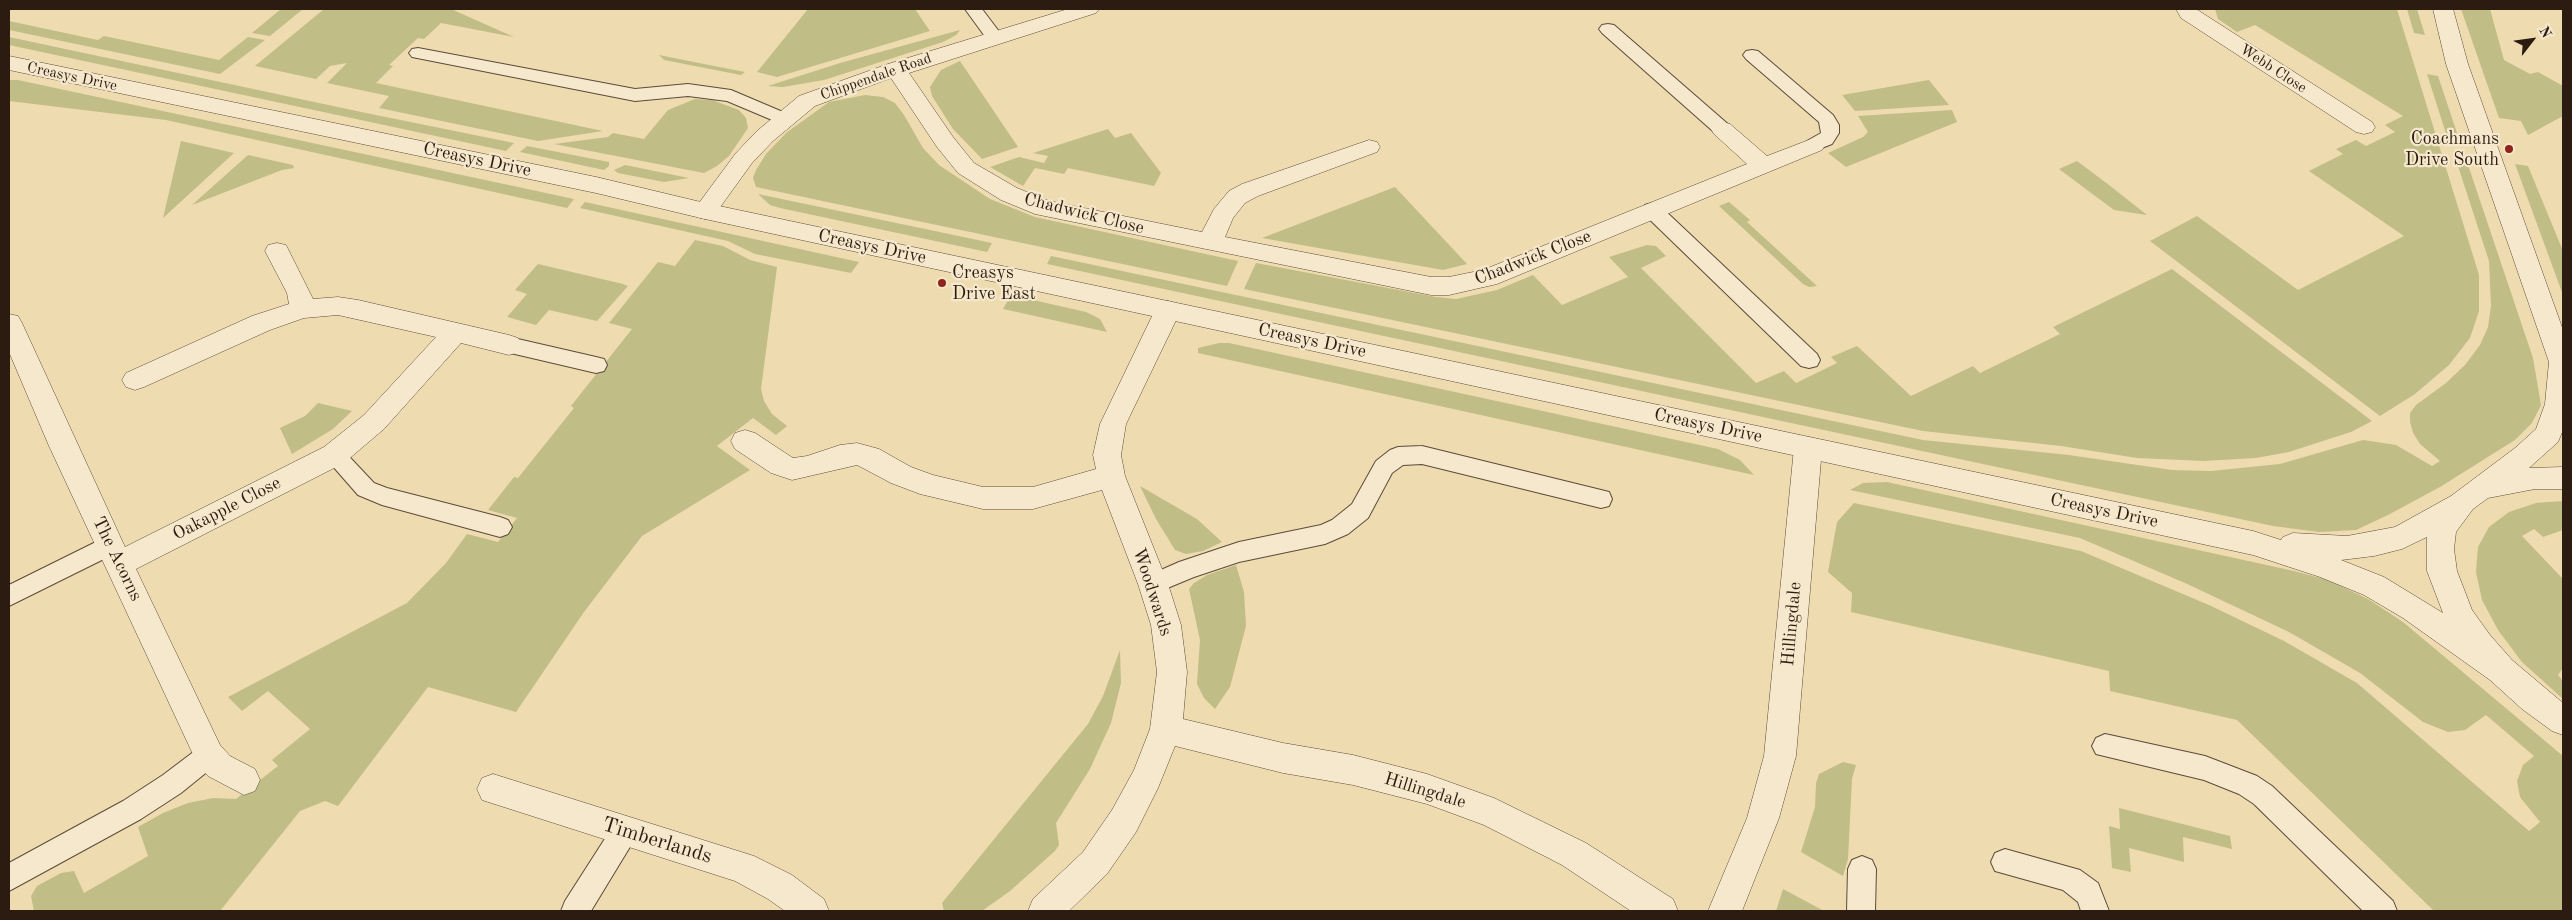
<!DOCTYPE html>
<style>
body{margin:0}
#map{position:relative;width:2572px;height:920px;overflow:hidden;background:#efdbb0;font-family:"Old Standard TT",serif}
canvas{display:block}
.frame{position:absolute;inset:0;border:10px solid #2b1b11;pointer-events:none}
.north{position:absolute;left:2507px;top:15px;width:50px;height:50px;-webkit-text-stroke:4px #f5e8cc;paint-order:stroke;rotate:60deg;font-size:14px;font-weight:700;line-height:20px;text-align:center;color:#2b1b11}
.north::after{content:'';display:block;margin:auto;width:18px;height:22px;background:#2b1b11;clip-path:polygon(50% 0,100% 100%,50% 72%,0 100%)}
</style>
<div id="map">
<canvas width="2572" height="920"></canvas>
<div class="frame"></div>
<div class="north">N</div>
</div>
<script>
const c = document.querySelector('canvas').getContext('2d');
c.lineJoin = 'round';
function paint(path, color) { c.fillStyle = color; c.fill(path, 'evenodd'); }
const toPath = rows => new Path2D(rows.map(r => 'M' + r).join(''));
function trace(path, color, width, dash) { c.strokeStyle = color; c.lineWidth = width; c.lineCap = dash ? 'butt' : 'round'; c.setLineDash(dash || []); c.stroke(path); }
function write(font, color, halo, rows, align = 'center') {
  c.font = font + ' "Old Standard TT",serif'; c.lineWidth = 4.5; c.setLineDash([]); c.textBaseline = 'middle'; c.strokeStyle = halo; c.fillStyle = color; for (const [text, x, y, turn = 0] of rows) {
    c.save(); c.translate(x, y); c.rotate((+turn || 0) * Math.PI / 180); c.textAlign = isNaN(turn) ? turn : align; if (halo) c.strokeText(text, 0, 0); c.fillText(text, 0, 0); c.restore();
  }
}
paint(toPath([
 [281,9,303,9,270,36,252,33],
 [324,9,451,9,514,37,441,23,424,39,418,38,389,65,393,66,376,83,603,131,538,141,379,108,389,96,327,83,347,63,330,66,316,79,255,66],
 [808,9,915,9,930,31,777,77,757,72],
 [2215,9,2397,9,2479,275,2479,311,2470,338,2449,365,2415,394,2380,416,2150,241,2197,216,2298,290,2404,236,2309,171,2343,154,2336,149,2356,140,2366,146,2395,132,2385,125,2403,116,2255,25,2237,32,2218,19],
 [2407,9,2417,9,2425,35,2414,33],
 [2461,9,2490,9,2504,60,2530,74,2538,72,2563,86,2563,116,2528,135,2521,121,2499,118],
 [9,21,98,40,104,36,219,60,248,37,265,40,220,74,9,30],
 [960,30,956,35,943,42,824,80,783,87,768,86,840,63],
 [9,37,366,113,514,143,506,151,9,45],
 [659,55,704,64,745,72,741,75,664,60],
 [960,61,1018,147,982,159,953,129,932,96,930,87,941,70],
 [2427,74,2438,76,2461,145,2449,143],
 [9,80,18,80,574,199,567,208,166,120,9,101],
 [1929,80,1949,105,1855,111,1842,95],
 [865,95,883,97,895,103,904,115,923,148,939,165,990,199,1035,217,1238,261,1227,286,756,187,753,178,756,170,766,154,786,133,829,102],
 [695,99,712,100,739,110,746,118,748,128,729,156,717,166,704,173,554,144,608,137,613,133,644,139,668,110],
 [1952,110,1957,122,1846,167,1828,153,1863,137,1868,132,1858,116],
 [1108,129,1115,138,1131,133,1161,173,1154,186,1068,168,1064,174,1035,168,1023,186,990,167,1019,157,1044,163,1048,156,1033,153],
 [181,141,234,153,163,218],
 [527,146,609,162,609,166,604,170,520,152],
 [2453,151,2464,153,2533,358,2541,405,2532,423,2515,440,2440,487,2388,515,2356,530,2319,532,2273,526,1047,264,1051,256,1923,440,2069,455,2172,470,2211,471,2280,464,2363,440,2396,445,2432,466,2440,461,2420,444,2413,433,2410,422,2410,413,2416,405,2446,383,2465,365,2480,345,2488,327,2491,306,2489,261],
 [248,155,293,165,294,168,282,170,192,205],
 [2077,161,2109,185,2147,215,2114,210,2059,169],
 [2515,164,2528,166,2563,251,2563,295],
 [625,165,689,178,664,182,618,173,614,170],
 [1395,187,1467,264,1443,270,1262,238],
 [758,194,992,243,987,252,780,208,770,205],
 [585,202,859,262,851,273,755,254,728,241,580,208],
 [1729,202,1750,220,1747,222,1817,286,1809,287,1803,284,1719,206],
 [695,240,723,246,750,260,777,267,761,389,764,401,772,414,787,426,776,435,753,418,717,446,750,470,642,536,584,612,516,712,428,687,338,806,325,801,300,811,220,911,34,911,31,896,37,886,61,873,74,871,84,893,148,856,138,827,163,813,188,803,213,798,236,799,278,766,272,760,310,729,268,691,242,711,228,697,407,603,446,563,467,534,498,542,517,518,488,510,514,477,518,478,574,408,571,406,632,329,609,323,658,262,675,266],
 [1647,245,1656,246,1666,256,1641,268,1756,383,1784,371,1796,383,1837,363,1831,357,1857,346,1911,396,1973,366,1980,373,2060,334,2053,327,2172,269,2372,421,2351,432,2329,439,2289,452,2256,458,2204,461,2137,458,2061,446,1923,431,1244,289,1256,263,1436,297,1456,299,1497,290,1533,275,1562,305,1628,277,1609,257],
 [538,264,623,284,628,286,597,321,549,310,536,325,507,317,527,294,515,290],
 [1011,295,1086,312,1100,319,1107,332,1003,309],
 [1219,343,1229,343,1718,449,1740,460,1754,475,1198,353,1198,348],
 [318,403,352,411,333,429,292,454,280,428,305,416],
 [1887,482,2294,571,2328,580,2368,599,2403,622,2563,756,2563,911,2434,911,2237,720,2110,691,2109,671,1851,612,1852,593,1828,572,1837,522,1854,503,2081,551,2209,605,2284,641,2357,683,2529,831,2540,822,2520,797,2517,781,2523,765,2534,756,2486,715,2465,730,2448,732,2423,722,2360,673,2289,632,2185,583,2080,538,1850,490,1863,483],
 [1140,486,1197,519,1222,542,1203,551,1186,554,1175,550,1156,519],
 [2563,501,2563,530,2543,537,2534,529,2522,536,2563,579,2563,668,2558,675,2563,681,2563,699,2522,662,2498,630,2482,600,2476,572,2478,547,2489,527,2509,512,2536,503],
 [1236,565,1244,592,1246,626,1230,687,1215,709,1204,698,1197,684,1200,640,1189,589,1194,583,1207,575],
 [1120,650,1121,683,1111,723,1090,769,1056,823,1059,845,1055,851,1010,891,982,911,944,911,942,903,1088,724,1103,696],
 [1843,762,1856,765,1852,779,1848,859,1843,876,1801,852,1815,807,1816,783,1819,774],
 [2119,808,2230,836,2232,849,2183,837,2184,862,2129,848,2131,872,2112,868,2109,826,2120,829],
 [1783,889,1824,911,1776,911]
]), '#c1bd86');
const service = toPath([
 [965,9,982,9,1004,38,1001,42,989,42,965,9],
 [1608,24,1614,25,1729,125,1731,129,1729,133,1715,133,1602,33,1599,29,1602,25,1608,24],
 [418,48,635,89,688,84,731,90,790,115,793,119,790,123,784,125,727,101,688,96,635,101,412,57,409,53,412,49,418,48],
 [1752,50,1758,51,1833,115,1839,125,1839,133,1832,144,1814,151,1807,149,1805,145,1807,141,1821,133,1819,122,1746,59,1743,55,1746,51,1752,50],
 [1652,203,1659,205,1817,354,1820,360,1817,366,1809,368,1801,366,1645,215,1642,210,1645,205,1652,203],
 [509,337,596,357,604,359,607,365,604,371,596,373,502,351,498,345,502,339,509,337],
 [334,446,342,449,374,483,387,488,500,517,508,520,512,527,508,534,500,537,382,505,358,495,323,455,326,449,334,446],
 [1422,446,1601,490,1609,492,1612,499,1609,506,1601,508,1422,464,1403,465,1392,473,1368,518,1348,534,1325,544,1239,562,1194,577,1153,594,1145,591,1141,584,1145,577,1179,562,1239,542,1321,525,1332,520,1352,504,1376,461,1390,450,1398,447,1422,446],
 [110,535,118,538,122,545,118,552,9,606,9,585,110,535],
 [2105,734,2205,756,2257,776,2272,786,2393,901,2397,911,2363,911,2254,804,2239,794,2204,780,2096,754,2092,746,2096,738,2105,734],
 [209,743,218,747,222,755,218,763,181,793,141,819,9,891,9,863,123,801,163,775,200,747,209,743],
 [625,819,635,823,639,832,591,911,561,911,565,901,615,823,625,819],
 [2005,849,2080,870,2098,883,2109,911,2081,911,2078,902,2063,890,1995,871,1991,862,1995,853,2005,849],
 [1862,856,1872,860,1876,869,1875,911,1847,911,1848,869,1852,860,1862,856]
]);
const minor = toPath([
 [1068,9,1099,9,1096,13,909,73,953,137,974,163,1017,188,1049,201,1202,232,1214,209,1229,191,1242,184,1369,140,1377,142,1380,147,1377,152,1258,196,1245,203,1233,218,1225,237,1431,277,1449,277,1483,270,1747,164,1714,134,1711,129,1714,124,1722,122,1730,124,1767,156,1814,138,1822,140,1825,145,1822,150,1497,284,1449,295,1431,295,1035,214,1001,200,958,173,937,147,891,78,815,106,773,141,752,163,713,217,705,219,697,217,693,211,736,153,757,131,799,96,888,64,1068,9],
 [2176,9,2196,9,2372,122,2375,127,2372,132,2364,134,2356,132,2181,18,2176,9],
 [277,243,286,245,313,299,338,297,358,300,509,335,518,338,522,345,518,352,509,355,461,343,384,429,344,463,136,569,220,745,230,756,255,769,260,780,255,791,244,795,208,776,198,765,49,446,9,352,9,314,18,316,22,323,125,547,324,447,364,415,436,337,338,315,304,318,270,330,144,387,135,390,126,387,122,380,126,373,252,316,289,304,287,293,265,251,268,245,277,243],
 [1168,301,1177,304,1181,310,1126,424,1121,455,1125,476,1168,584,1181,625,1187,672,1183,719,1283,743,1353,755,1427,774,1494,798,1586,843,1673,899,1678,911,1631,911,1562,865,1484,825,1427,804,1353,785,1283,773,1175,746,1158,788,1136,832,1107,874,1069,911,1028,911,1033,899,1083,852,1112,810,1134,770,1150,729,1157,672,1151,625,1138,584,1102,490,1033,509,983,509,920,494,891,483,857,465,792,480,771,473,735,449,731,441,735,433,745,430,755,433,793,458,807,456,840,445,857,443,879,449,911,467,933,475,983,487,1033,487,1096,469,1093,455,1100,424,1155,310,1159,304,1168,301],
 [1808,437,1818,440,1822,448,1796,756,1779,818,1742,911,1708,911,1747,818,1764,756,1794,448,1798,440,1808,437],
 [493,774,754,856,792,875,824,899,829,911,785,911,768,899,735,881,482,800,477,789,482,778,493,774]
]);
const tertiary = toPath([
 [2433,9,2453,9,2468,64,2563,330,2563,430,2558,442,2529,468,2563,467,2563,489,2535,489,2488,498,2473,509,2456,532,2454,549,2457,571,2472,610,2490,635,2512,660,2563,703,2563,735,2552,731,2522,709,2490,680,2403,618,2364,595,2320,577,2253,555,705,219,596,193,9,70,9,56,596,177,705,203,2253,531,2281,540,2283,537,2293,533,2347,536,2395,527,2451,496,2515,448,2536,429,2545,404,2549,362,2446,64,2433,9],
 [2427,537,2427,571,2443,613,2384,577,2341,560,2374,556,2402,549,2427,537]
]);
trace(service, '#5c4b39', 2);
trace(minor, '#5c4b39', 1);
trace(tertiary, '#5c4b39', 1);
paint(service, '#f5e8cc');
paint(minor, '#f5e8cc');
paint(tertiary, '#f5e8cc');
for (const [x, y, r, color] of [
 [2509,149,5,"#8f2418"],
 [942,283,5,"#8f2418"]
]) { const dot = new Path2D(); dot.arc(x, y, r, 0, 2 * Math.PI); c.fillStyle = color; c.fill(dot); trace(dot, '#f5e8cc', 2); }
write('15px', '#2b1b11', '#f5e8cc', [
 ["Webb Close",2273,69,33],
 ["Creasys Drive",72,77,12],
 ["Chippendale Road",876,77,-19]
]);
write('18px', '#2b1b11', '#f5e8cc', [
 ["Coachmans",2499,139],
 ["Drive South",2499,160],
 ["Creasys",952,273,"left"],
 ["Drive East",952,294,"left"]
], 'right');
write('18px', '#2b1b11', '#f5e8cc', [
 ["Creasys Drive",477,160,12],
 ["Chadwick Close",1084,214,14],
 ["Creasys Drive",872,247,12],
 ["Chadwick Close",1533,258,-21],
 ["Creasys Drive",1312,341,12],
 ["Creasys Drive",1708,426,12],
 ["Oakapple Close",227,509,-27],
 ["Creasys Drive",2104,511,12],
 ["The Acorns",117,559,64],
 ["Woodwards",1152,592,72],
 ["Hillingdale",1792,624,-85],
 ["Hillingdale",1425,791,17]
]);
write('21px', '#2b1b11', '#f5e8cc', [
 ["Timberlands",657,841,17]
]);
</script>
